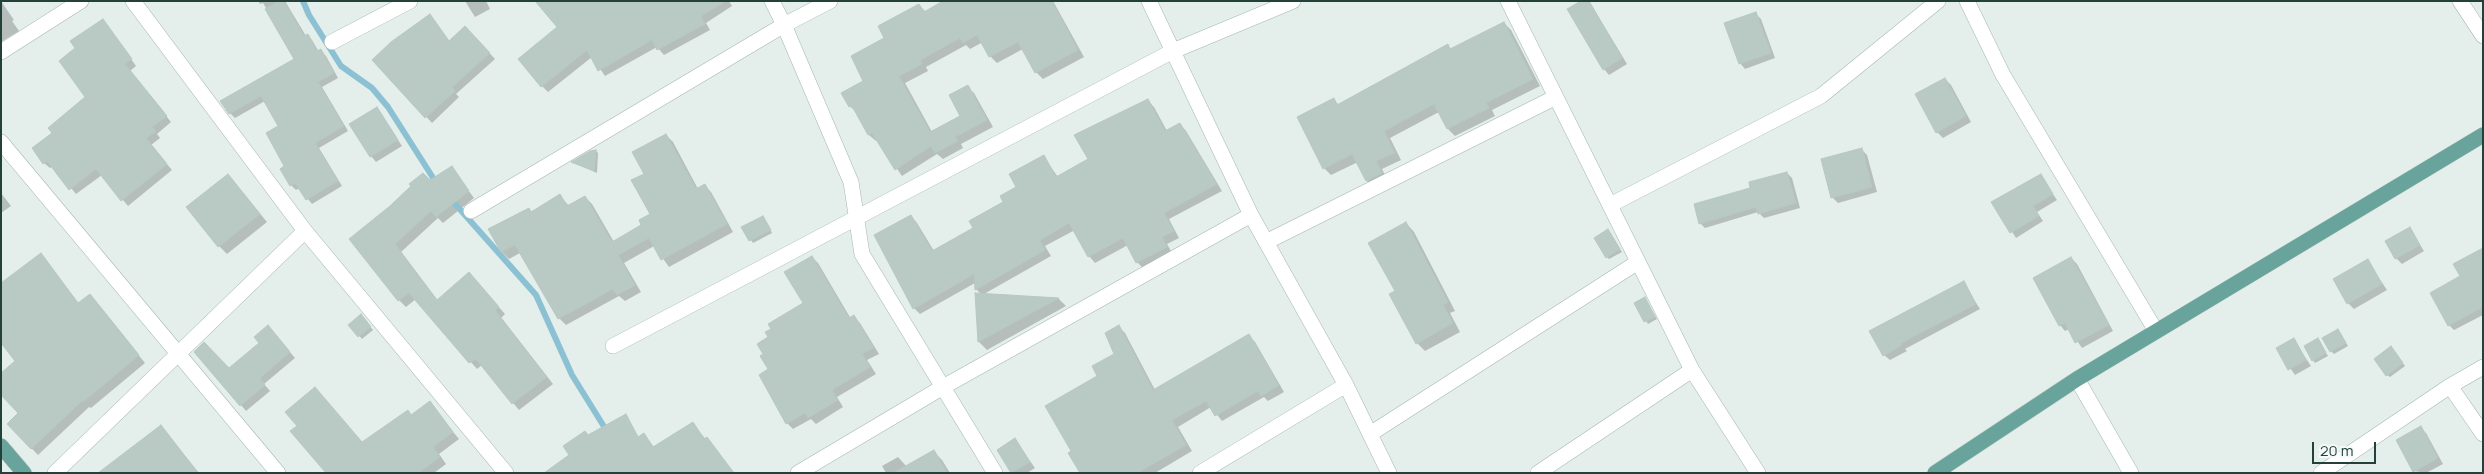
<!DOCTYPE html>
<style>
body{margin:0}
#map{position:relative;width:2484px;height:474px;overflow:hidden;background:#e4eeeb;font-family:Manrope,sans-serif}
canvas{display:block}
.frame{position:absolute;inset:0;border:2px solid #23403b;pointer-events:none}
.scale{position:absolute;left:2312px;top:442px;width:64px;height:22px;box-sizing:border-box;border:2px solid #23403b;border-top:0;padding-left:6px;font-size:15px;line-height:18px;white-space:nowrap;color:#23403b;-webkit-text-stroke:4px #f5faf8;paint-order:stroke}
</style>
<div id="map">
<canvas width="2484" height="474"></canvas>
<div class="frame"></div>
<div class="scale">20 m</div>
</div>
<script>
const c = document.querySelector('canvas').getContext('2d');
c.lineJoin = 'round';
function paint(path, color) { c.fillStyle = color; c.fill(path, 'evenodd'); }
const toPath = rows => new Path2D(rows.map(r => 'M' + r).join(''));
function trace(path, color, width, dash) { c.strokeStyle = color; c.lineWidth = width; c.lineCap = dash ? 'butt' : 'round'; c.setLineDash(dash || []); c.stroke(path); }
paint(toPath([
 [1,1,14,20,12,21,19,31,1,42],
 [258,1,285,1,306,36,307,35,312,40,319,52,321,51,326,56,338,78,322,87,348,131,319,148,342,186,312,204,299,188,296,190,291,185,286,167,279,127,265,101,235,118,230,113,296,60,263,3,260,4],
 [465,1,486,1,490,9,475,17],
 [549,1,729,1,732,6,706,23,710,30,664,55,657,47,605,76,592,57,548,92,542,86,558,27],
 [945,1,1053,1,1084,57,1043,79,1036,72,1023,49,997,63,990,56,983,42,970,49,966,45,926,67,928,71,905,83,932,132,961,116,967,87,974,93,993,127,961,144,963,148,943,159,937,154,902,176,877,140,876,141,869,135,857,113,850,106,886,39,919,5,926,12],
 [1589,1,1627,64,1609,75,1604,69],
 [1756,14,1761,19,1775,58,1745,69,1740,63],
 [430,16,450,42,471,33,495,59,456,94,459,97,432,123,373,60],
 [103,20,136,66,130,71,171,122,157,134,160,138,151,145,172,170,128,206,102,175,76,194,53,166,50,168,44,163,54,133,87,97,77,49],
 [1504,23,1511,30,1540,86,1492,110,1495,116,1455,136,1448,129,1439,112,1390,138,1401,160,1382,169,1388,181,1374,188,1367,181,1358,162,1331,175,1324,168,1334,100,1339,105,1448,46,1451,50],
 [1945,79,1951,85,1971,122,1943,138,1937,132],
 [1148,101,1154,107,1167,131,1180,124,1186,131,1222,191,1169,219,1179,238,1167,244,1172,253,1144,269,1137,262,1128,245,1095,263,1089,256,1075,230,1045,246,1051,256,984,294,1059,299,1066,306,987,350,979,342,976,294,981,294,976,289,975,283,920,314,914,308,911,216,917,223,934,251,975,228,1005,203,1043,156,1058,177,1090,160,1076,135],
 [377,108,402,146,376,162,371,156],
 [666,135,673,142,698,189,704,185,711,192,733,232,669,267,654,246,624,263,641,292,625,301,619,296,566,325,559,318,520,253,509,259,502,252,490,230,529,209,532,213,560,196,569,206,585,197,592,204,614,242,643,225,652,214,645,174],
 [1861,149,1867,155,1877,192,1838,203,1832,197],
 [596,151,598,153,597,173,573,162],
 [451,167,474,198,443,223,438,218,401,252,438,301,476,281,505,314,501,318,553,384,519,410,482,365,477,369,416,299,406,307,399,300,351,240],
 [1787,173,1792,178,1800,208,1764,218,1758,212,1705,228,1700,223,1752,189],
 [228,175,267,222,227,254,219,246],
 [2040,175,2057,200,2037,212,2043,221,2016,238,1993,202],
 [1,193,11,206,1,213],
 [765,220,772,233,753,243,743,228],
 [1406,223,1414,232,1455,311,1450,313,1460,332,1425,351,1417,343,1396,291],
 [2410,229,2424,251,2402,264,2396,258],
 [1608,231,1622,252,1609,259,1607,257],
 [2483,249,2483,315,2454,330,2449,325,2462,277],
 [41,255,79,304,96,302,145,363,91,408,89,407,38,455,8,424,20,413,17,361,3,343,1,344,1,284],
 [812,257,818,263,851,319,854,317,860,323,879,354,867,360,876,374,837,397,843,407,816,424,811,419,793,429,787,423,765,354,769,338,804,304],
 [2071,258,2077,264,2113,331,2082,348,2069,329,2065,331,2060,325],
 [2367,260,2387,290,2354,309,2348,303],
 [1963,283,1980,309,1905,349,1907,351,1890,360,1884,355],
 [1645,299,1657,319,1648,324,1636,304],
 [361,316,373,330,362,339,350,325],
 [1119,327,1125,333,1155,390,1248,335,1255,342,1284,392,1268,401,1264,397,1222,421,1211,407,1178,427,1192,451,1155,473,1081,473,1072,451,1099,376,1116,354],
 [2338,330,2348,346,2334,354,2331,351],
 [273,332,295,358,264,384,270,391,246,411,241,405,229,370],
 [2293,339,2311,366,2295,375,2277,349],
 [2318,340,2328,356,2315,363,2313,360],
 [2393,350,2405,366,2390,377,2387,375],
 [429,403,459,439,439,454,446,464,434,473,328,473,408,412,412,416],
 [626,416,639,438,644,435,654,447,693,424,734,473,554,473,588,436],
 [161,426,199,473,102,473],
 [2420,428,2426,433,2443,464,2426,473,2414,471],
 [1015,440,1035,468,1027,473,1012,473,998,450],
 [934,452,942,460,950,473,886,473,882,466,898,457,907,467]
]), '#0003');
trace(toPath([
 [303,1,309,15,341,66,372,88,388,107,437,184],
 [449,197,536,295,572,375,608,433]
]), '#8cc1d4', 6);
const building = toPath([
 [279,1,284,1,304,36,308,34,317,51,321,49,334,73,318,82,344,126,315,143,338,181,306,200,295,183,290,186,280,169,284,166,266,133,278,126,261,96,229,114,220,101,294,59,265,9,279,1],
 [535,1,726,1,701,16,705,24,657,50,652,40,598,71,587,50,541,87,518,59,557,27,535,1],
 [943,1,1052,1,1078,50,1035,73,1018,42,989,57,977,35,963,43,960,38,920,60,922,64,899,76,930,132,960,116,949,95,968,85,987,120,955,137,958,141,935,153,931,146,895,170,872,133,868,135,852,106,849,107,841,93,863,81,851,56,884,38,878,26,919,4,924,12,943,1],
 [1581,1,1589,1,1622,58,1603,70,1567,9,1581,1],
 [1756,12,1771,53,1739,64,1724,23,1756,12],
 [430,14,449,41,465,26,490,53,452,87,455,91,425,118,372,60,391,42,430,14],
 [103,19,132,59,125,64,167,116,152,127,156,131,146,138,167,164,121,201,96,169,69,190,47,161,43,164,32,148,52,133,48,128,85,97,59,61,75,48,70,41,103,19],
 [1504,22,1533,79,1486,103,1489,108,1447,129,1434,104,1384,131,1395,153,1376,161,1382,173,1366,181,1352,154,1323,169,1297,117,1334,98,1337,105,1448,44,1450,49,1504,22],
 [1945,78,1966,116,1936,133,1915,94,1945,78],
 [1148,99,1165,131,1180,123,1217,184,1164,213,1174,231,1162,237,1167,247,1136,263,1123,238,1088,257,1069,223,1040,240,1045,250,975,290,974,274,913,309,874,235,911,215,932,251,973,228,969,221,1003,202,1000,196,1016,187,1009,174,1044,155,1056,177,1088,159,1074,135,1148,99],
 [377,107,398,140,370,157,349,124,377,107],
 [666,134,696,189,705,184,727,224,661,260,649,238,618,255,635,285,617,295,613,289,558,319,515,245,501,252,488,229,529,208,531,212,560,194,567,206,585,196,612,242,641,225,639,220,650,214,631,180,644,174,632,152,666,134],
 [1862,148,1872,187,1831,198,1821,159,1862,148],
 [596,150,594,171,571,162,590,151,596,150],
 [452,166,469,191,436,217,431,211,395,244,437,300,469,272,499,307,495,310,547,377,512,404,476,359,469,363,409,293,398,301,349,239,390,206,411,186,409,184,423,173,430,180,452,166],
 [1787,172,1796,203,1758,214,1756,207,1699,224,1694,204,1750,188,1749,182,1787,172],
 [228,174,260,214,218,247,186,207,228,174],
 [2041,174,2053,194,2033,206,2039,216,2010,233,1991,202,2041,174],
 [763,216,771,230,749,241,741,227,763,216],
 [1406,222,1448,302,1443,305,1453,323,1416,344,1389,294,1395,291,1368,243,1406,222],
 [2410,227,2420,245,2395,259,2385,241,2410,227],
 [1608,229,1620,249,1606,258,1594,238,1608,229],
 [2483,248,2483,307,2448,326,2430,293,2460,276,2453,264,2483,248],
 [41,253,78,303,90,294,139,355,83,402,82,401,31,449,7,424,18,413,1,395,1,373,15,361,1,343,1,283,41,253],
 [812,256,849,318,854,315,874,348,862,354,870,367,832,390,838,400,808,418,805,413,786,424,759,375,768,369,760,356,763,354,757,344,768,337,765,332,771,329,768,324,803,303,784,272,812,256],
 [2071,257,2109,325,2075,343,2065,323,2059,326,2033,278,2071,257],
 [2368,259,2382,284,2347,304,2333,279,2368,259],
 [1964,281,1976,304,1901,343,1902,345,1883,356,1869,331,1964,281],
 [975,293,1059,298,978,342,975,293],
 [1645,297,1655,317,1644,322,1634,303,1645,297],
 [361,314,371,327,358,337,348,325,361,314],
 [268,325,290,352,260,378,265,385,240,406,194,352,204,342,229,368,259,343,254,337,268,325],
 [1119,325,1153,390,1249,334,1279,385,1261,396,1258,391,1215,416,1206,401,1172,420,1186,445,1137,473,1080,473,1068,453,1071,451,1045,406,1097,376,1092,366,1114,354,1105,333,1119,325],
 [2338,329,2346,343,2330,352,2322,338,2338,329],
 [2294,338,2306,360,2288,370,2276,348,2294,338],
 [2318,338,2326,353,2312,361,2304,346,2318,338],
 [2391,346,2403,363,2386,376,2374,359,2391,346],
 [315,387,362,442,408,410,411,415,430,401,453,432,433,447,440,457,418,473,326,473,290,431,297,426,285,412,315,387],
 [626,414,638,437,644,433,653,447,693,422,704,439,707,437,734,473,544,473,569,455,563,446,585,431,588,435,626,414],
 [161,425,198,473,98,473,161,425],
 [2421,426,2438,458,2413,472,2396,440,2421,426],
 [1015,438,1030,462,1011,473,997,450,1015,438],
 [934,450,947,473,893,473,934,450]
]);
paint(building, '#b9c9c4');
trace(building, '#b6c8c2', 1);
const minor = toPath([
 [133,1,305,231,506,473],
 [772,1,784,25,851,182,862,254,995,473],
 [1149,1,1251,215,1346,385,1389,473],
 [1508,1,1692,370,1758,473],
 [1967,1,2003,75,2156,331],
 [2460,1,2483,36],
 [332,42,410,1],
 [1,52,81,1],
 [1,142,278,473],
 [1610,205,1821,96,1938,1],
 [471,211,784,25,830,1],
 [1266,242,1556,97],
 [613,346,1173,51,1293,1],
 [2077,379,2131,473],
 [2450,386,2483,434],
 [1370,434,1638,262],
 [55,473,305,231],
 [798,473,943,387,1251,215],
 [1200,473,1346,385],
 [1538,473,1692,370],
 [2321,473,2450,386,2483,367]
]);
const major = toPath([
 [1,446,24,473],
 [1935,473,2077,379,2483,135]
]);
trace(minor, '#a6b6b3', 16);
trace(major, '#c1cac8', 16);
trace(minor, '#fff', 15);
trace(major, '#68a49b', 15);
</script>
